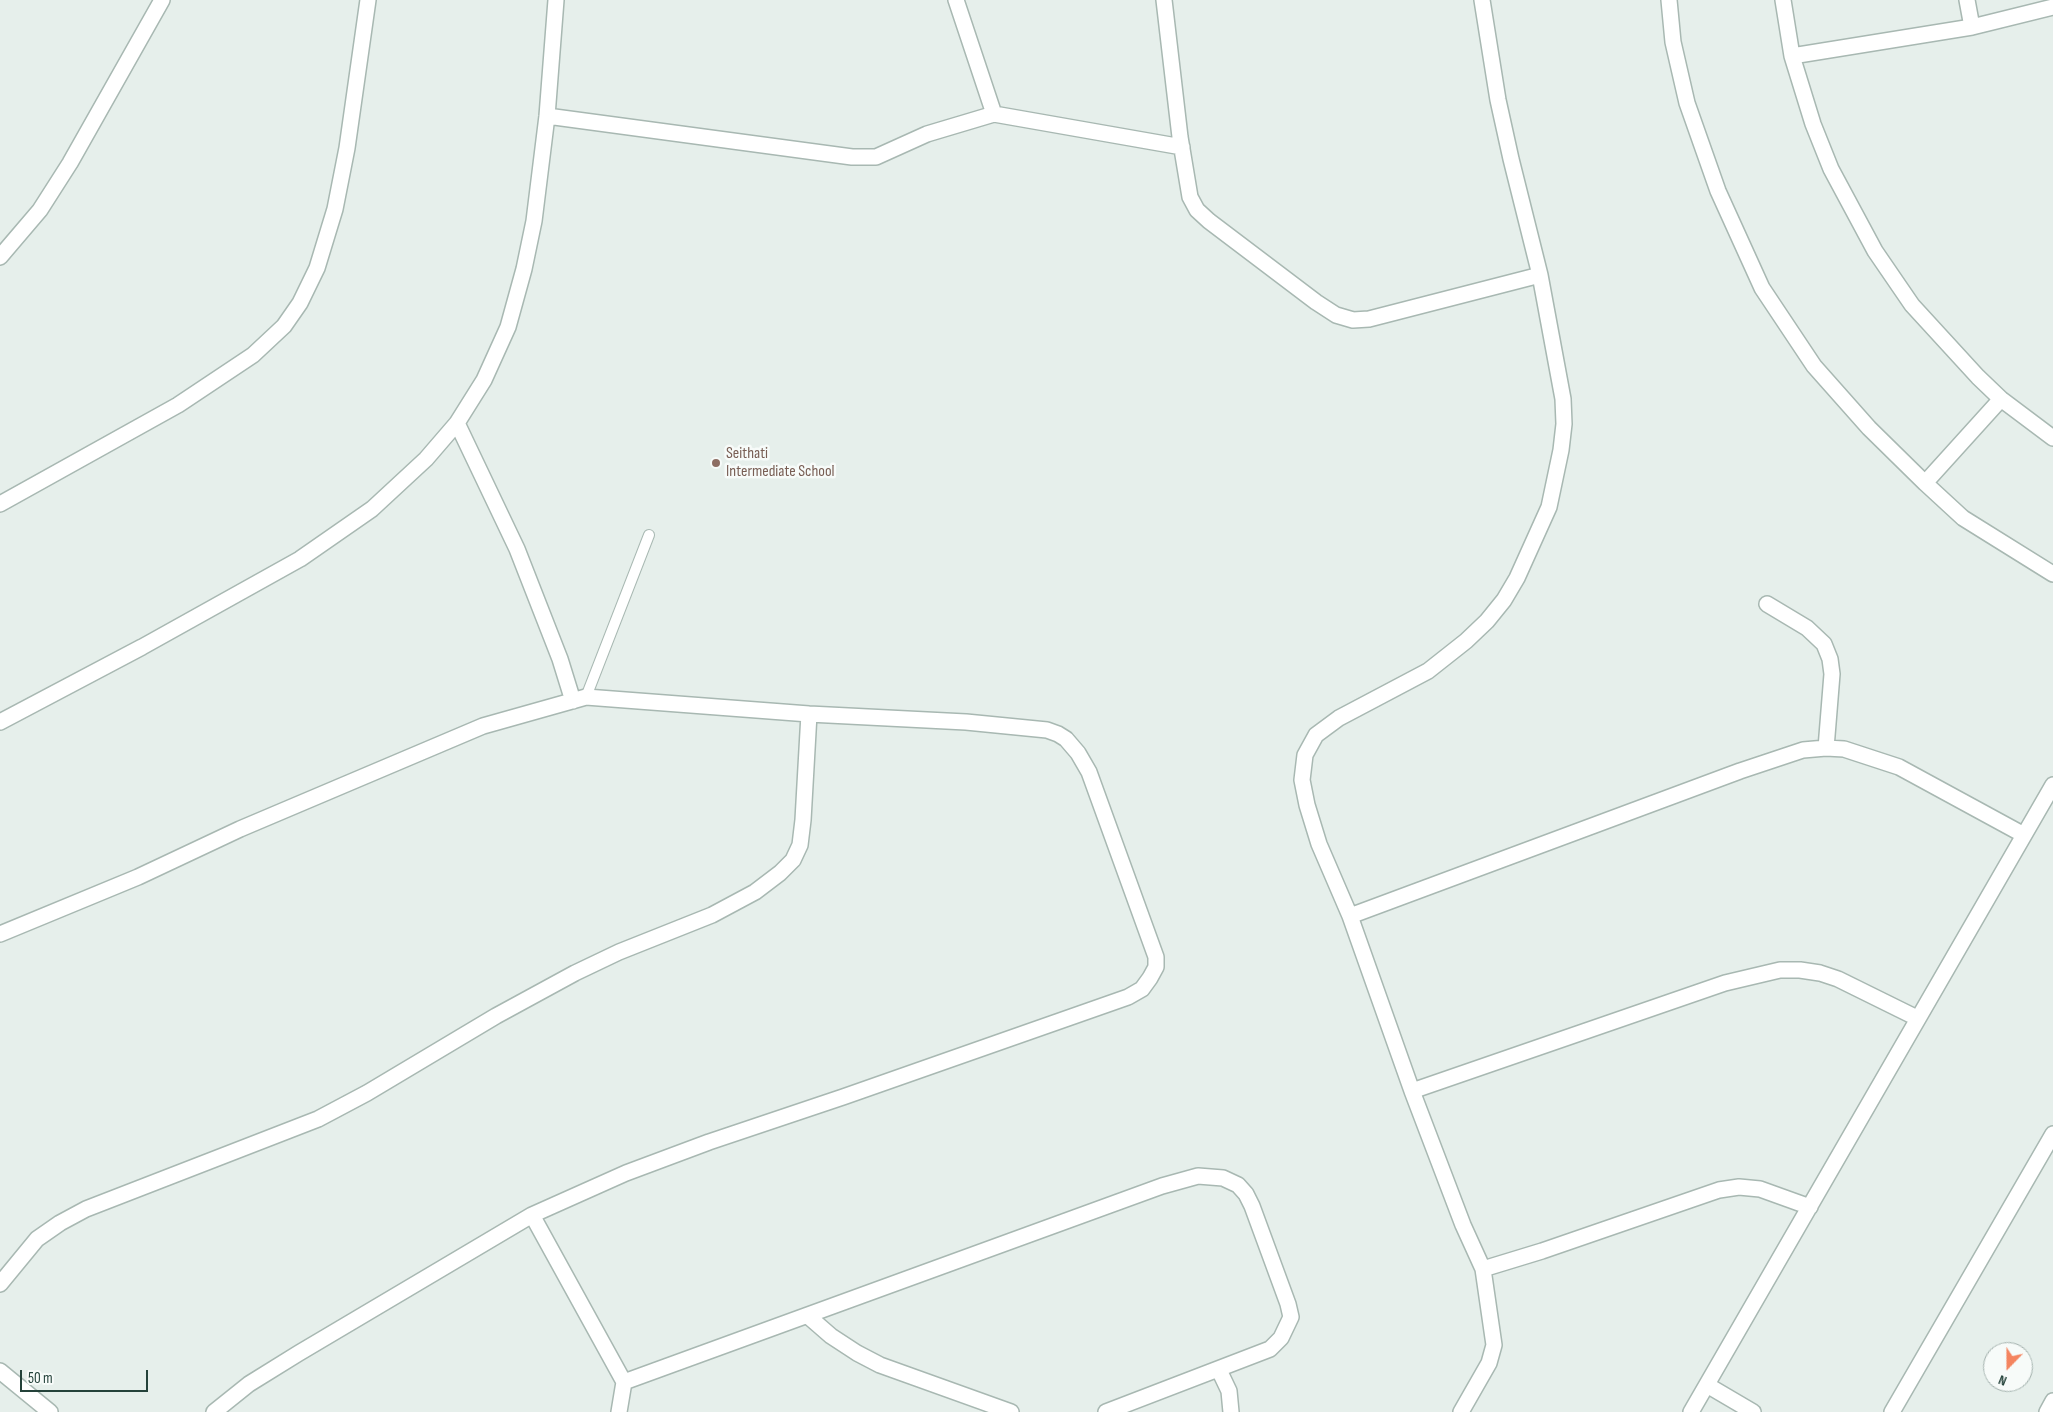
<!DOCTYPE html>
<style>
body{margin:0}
#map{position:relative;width:2053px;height:1412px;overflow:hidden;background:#e6efeb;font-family:"Sofia Sans Condensed",sans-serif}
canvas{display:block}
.north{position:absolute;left:1983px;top:1342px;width:50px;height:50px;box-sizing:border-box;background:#f7fbf9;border:1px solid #a3b1ad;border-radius:50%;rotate:202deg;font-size:14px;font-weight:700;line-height:20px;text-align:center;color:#24423a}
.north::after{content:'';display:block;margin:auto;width:18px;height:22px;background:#f4845f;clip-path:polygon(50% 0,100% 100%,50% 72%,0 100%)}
.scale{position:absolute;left:20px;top:1370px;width:128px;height:22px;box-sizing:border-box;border:2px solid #24423a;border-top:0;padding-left:6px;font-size:15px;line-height:18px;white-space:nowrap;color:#24423a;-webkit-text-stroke:4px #f7fbf9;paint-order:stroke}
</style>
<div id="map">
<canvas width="2053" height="1412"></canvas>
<div class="north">N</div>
<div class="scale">50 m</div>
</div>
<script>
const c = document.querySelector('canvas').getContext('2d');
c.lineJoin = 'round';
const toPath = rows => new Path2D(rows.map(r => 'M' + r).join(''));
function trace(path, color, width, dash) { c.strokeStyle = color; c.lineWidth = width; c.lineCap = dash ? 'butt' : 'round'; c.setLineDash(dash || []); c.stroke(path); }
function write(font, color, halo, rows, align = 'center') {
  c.font = font + ' "Sofia Sans Condensed",sans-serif'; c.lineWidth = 5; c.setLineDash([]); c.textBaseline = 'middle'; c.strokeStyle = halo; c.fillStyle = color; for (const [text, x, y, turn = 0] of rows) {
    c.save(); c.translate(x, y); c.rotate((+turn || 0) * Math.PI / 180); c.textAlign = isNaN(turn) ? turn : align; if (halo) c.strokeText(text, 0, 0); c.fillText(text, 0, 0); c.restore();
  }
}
const service = toPath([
 [586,697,649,535]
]);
const minor = toPath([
 [956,0,994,114],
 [1164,0,1180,137,1190,197,1197,210,1209,221,1316,302,1336,315,1353,320,1369,319,1540,275],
 [1482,0,1498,100,1511,159,1540,275,1563,399,1564,424,1561,450,1549,507,1517,578,1504,600,1487,621,1466,641,1428,671,1339,718,1316,735,1305,755,1302,780,1307,805,1319,844,1350,916,1412,1091,1463,1225,1483,1269,1542,1251,1719,1190,1739,1187,1760,1189,1810,1207],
 [1669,0,1673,42,1687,103,1718,191,1762,288,1814,366,1869,428,1925,483,1963,518,2053,574],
 [1783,0,1792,56,1813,124,1831,169,1875,251,1912,305,1978,377,2001,399,2053,438],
 [1967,0,1972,27],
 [1792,56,1972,27,2053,7],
 [547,116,852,157,876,157,927,134,994,114,1182,147],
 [0,257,40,210,70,163,162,0],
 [457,423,517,549,560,659,573,701],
 [1925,483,2001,399],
 [0,504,178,405,253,355,284,326,300,303,317,268,335,209,347,148,368,0],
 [1767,604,1807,628,1824,644,1830,659,1832,674,1826,748],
 [0,722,142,647,300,559,372,509,426,459,457,423,484,380,508,327,524,269,534,221,547,116,556,0],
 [1350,916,1740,771,1803,750,1826,748,1844,749,1899,767,2024,835],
 [0,934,138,877,240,829,483,726,586,697,809,714,966,722,1047,730,1058,734,1066,739,1078,753,1089,772,1156,957,1156,967,1150,978,1142,989,1128,997,843,1097,709,1142,626,1173,532,1215,299,1353,249,1384,214,1412],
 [1412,1091,1725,983,1780,970,1800,970,1820,973,1838,979,1917,1018],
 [532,1215,624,1382,619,1412],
 [0,1284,37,1239,60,1223,86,1209,318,1119,367,1093,496,1016,575,973,619,952,712,915,755,892,780,873,793,860,800,845,803,820,809,714],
 [808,1316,831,1336,857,1353,880,1365,1011,1412],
 [1219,1370,1229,1391,1231,1412],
 [0,1371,50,1412],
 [624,1382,1162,1186,1198,1176,1223,1178,1238,1185,1246,1194,1252,1206,1288,1304,1291,1317,1281,1338,1270,1349,1106,1412],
 [1707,1385,1753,1412],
 [1461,1412,1489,1363,1494,1345,1483,1269],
 [1691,1412,2053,785],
 [1892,1412,2053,1134],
 [2047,1412,2053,1401]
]);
trace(service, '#a8b8b2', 12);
trace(minor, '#a8b8b2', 18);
trace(service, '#fff', 10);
trace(minor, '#fff', 15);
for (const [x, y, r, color] of [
 [716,463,5,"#8d6e63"]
]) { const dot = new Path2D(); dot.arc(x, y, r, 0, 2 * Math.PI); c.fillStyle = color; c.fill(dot); trace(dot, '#f7fbf9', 2); }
write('16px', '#785e54', '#f7fbf9', [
 ["Seithati",726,454],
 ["Intermediate School",726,472]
], 'left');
</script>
